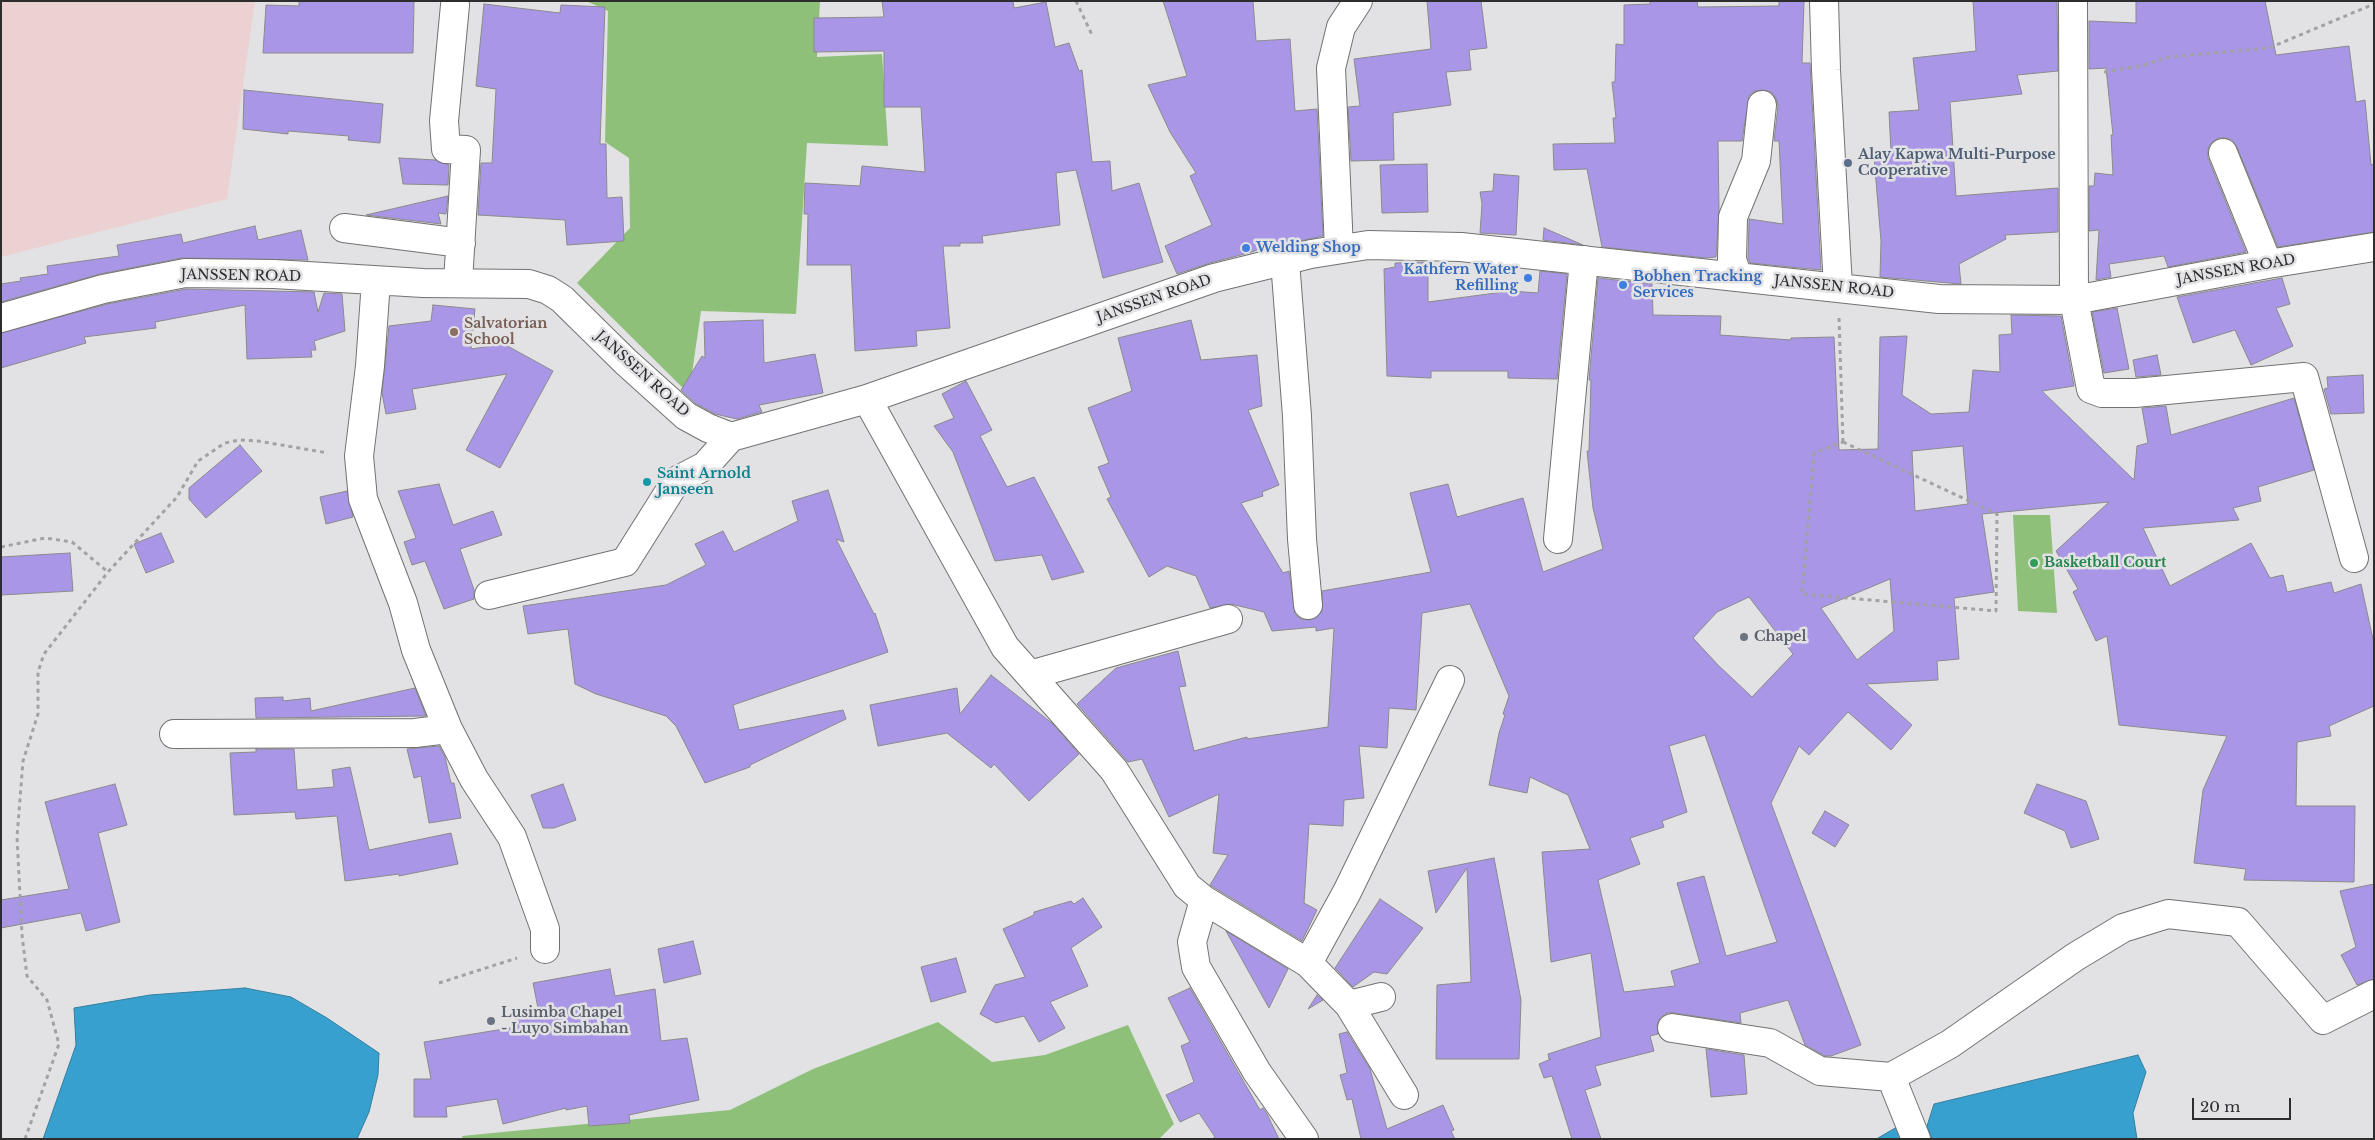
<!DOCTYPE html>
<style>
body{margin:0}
#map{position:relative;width:2375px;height:1140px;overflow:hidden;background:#e2e2e4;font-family:"Libre Baskerville",serif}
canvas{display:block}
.frame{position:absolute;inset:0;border:2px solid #2d2d2e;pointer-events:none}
.scale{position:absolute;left:2192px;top:1098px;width:99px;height:22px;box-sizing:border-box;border:2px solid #2d2d2e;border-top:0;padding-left:6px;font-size:15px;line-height:18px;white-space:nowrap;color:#2d2d2e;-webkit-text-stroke:4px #e2e2e4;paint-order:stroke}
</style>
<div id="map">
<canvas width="2375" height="1140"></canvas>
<div class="frame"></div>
<div class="scale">20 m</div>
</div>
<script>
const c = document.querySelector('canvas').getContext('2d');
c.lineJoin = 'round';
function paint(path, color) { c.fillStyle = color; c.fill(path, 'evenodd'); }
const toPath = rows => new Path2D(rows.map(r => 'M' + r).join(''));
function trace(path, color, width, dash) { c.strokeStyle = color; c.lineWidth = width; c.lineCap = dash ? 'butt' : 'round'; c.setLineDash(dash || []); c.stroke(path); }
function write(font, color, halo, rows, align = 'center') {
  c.font = font + ' "Libre Baskerville",serif'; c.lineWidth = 5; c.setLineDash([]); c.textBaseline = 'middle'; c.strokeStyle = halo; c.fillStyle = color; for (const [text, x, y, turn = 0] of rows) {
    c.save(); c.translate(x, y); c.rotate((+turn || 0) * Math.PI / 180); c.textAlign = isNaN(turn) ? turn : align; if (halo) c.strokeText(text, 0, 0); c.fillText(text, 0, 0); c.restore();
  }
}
paint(toPath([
 [1,1,255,1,227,199,1,257]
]), '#ecd1d3');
paint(toPath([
 [586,1,820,1,817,57,882,54,888,146,807,143,796,314,701,311,689,394,577,283,630,228,629,158,605,142,608,11],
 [2013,515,2050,515,2057,613,2018,611],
 [938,1022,992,1062,1045,1055,1128,1025,1174,1124,1159,1139,463,1139,462,1136,730,1110,813,1069]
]), '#8ec07a');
const water = toPath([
 [245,988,291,997,327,1018,379,1053,378,1075,369,1112,357,1139,43,1139,76,1045,74,1008,150,995,245,988],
 [2138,1055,2146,1072,2133,1113,2137,1139,1932,1139,1927,1126,1934,1104,2138,1055],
 [1897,1127,1902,1139,1877,1139,1878,1138,1897,1127]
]);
paint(water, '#37a0ce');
trace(water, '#347e9e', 1);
const building = toPath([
 [299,1,414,1,413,53,263,53,266,5,299,6,299,1],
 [882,1,1013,1,1014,8,1046,2,1055,47,1069,43,1079,71,1082,70,1092,162,1110,161,1112,191,1139,183,1163,262,1103,278,1076,170,1056,173,1060,225,982,236,983,243,960,243,960,246,943,246,950,328,916,331,917,346,855,351,851,265,807,265,808,214,804,214,805,183,860,186,862,166,925,172,921,107,884,107,884,51,814,52,814,18,884,17,882,1],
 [1163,1,1253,1,1256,41,1290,39,1295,111,1317,109,1323,236,1277,246,1275,242,1252,252,1210,263,1177,274,1165,246,1212,225,1190,176,1196,173,1170,132,1148,85,1187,76,1163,1],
 [1427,1,1481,1,1487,48,1469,50,1471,70,1446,72,1451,105,1393,113,1394,160,1351,161,1348,107,1360,106,1354,59,1431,49,1427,1],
 [1650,1,1697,1,1698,7,1779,6,1779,1,1804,1,1802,63,1810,63,1821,270,1750,263,1748,258,1749,219,1783,224,1779,141,1774,141,1778,106,1776,98,1771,92,1764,90,1755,91,1749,96,1742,141,1718,141,1719,210,1716,257,1706,258,1602,247,1587,169,1554,170,1553,144,1615,143,1613,118,1616,118,1612,82,1615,82,1616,44,1624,45,1624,5,1650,4,1650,1],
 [1973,1,2057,1,2058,71,2017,75,2022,94,1950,102,1956,196,2058,188,2058,232,2005,235,2006,239,1959,264,1961,284,1880,277,1881,241,1874,157,1891,152,1889,112,1919,110,1913,58,1976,51,1973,1],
 [2136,1,2265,1,2276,55,2349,46,2356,102,2365,100,2371,165,2374,164,2374,232,2278,247,2237,147,2232,140,2226,138,2218,138,2210,144,2208,150,2208,158,2246,252,2168,267,2164,256,2109,264,2111,277,2096,280,2099,230,2089,231,2089,186,2094,186,2095,173,2113,175,2111,135,2113,135,2106,68,2089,69,2089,21,2136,23,2136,1],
 [484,4,560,13,561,5,605,7,600,144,606,144,607,198,622,197,624,241,567,245,565,220,478,215,481,163,492,163,496,89,476,86,484,4],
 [244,90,383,104,380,143,348,140,349,136,288,131,288,134,243,129,244,90],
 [399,158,436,160,449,165,448,185,403,184,399,158],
 [1427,164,1428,212,1382,213,1380,165,1427,164],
 [1494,174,1519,176,1516,235,1480,233,1482,204,1480,192,1493,191,1494,174],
 [448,196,446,214,438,213,441,224,366,215,448,196],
 [255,226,258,240,301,230,308,260,182,258,100,274,1,302,1,284,21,281,20,278,48,274,47,266,119,256,117,245,181,234,183,243,255,226],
 [1544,228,1583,245,1543,240,1544,228],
 [1428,262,1428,302,1511,291,1538,293,1540,271,1567,274,1557,379,1508,378,1508,371,1431,371,1431,378,1387,376,1384,269,1395,267,1395,263,1428,262],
 [1598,278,1652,284,1653,315,1721,316,1720,335,1791,340,1791,338,1834,337,1839,450,1878,449,1880,337,1907,336,1902,395,1931,414,1969,412,1973,370,2000,372,1999,335,2012,334,2011,315,2061,316,2074,386,2042,391,2134,480,2137,446,2148,443,2142,408,2166,406,2171,435,2294,398,2314,470,2258,487,2261,501,2233,508,2239,520,2143,528,2170,586,2251,543,2270,578,2283,575,2287,592,2331,582,2334,593,2361,584,2374,644,2374,706,2329,726,2331,736,2297,742,2296,806,2355,806,2354,882,2244,880,2246,869,2194,863,2203,790,2227,736,2119,725,2107,636,2096,641,2073,592,2078,589,2056,551,2109,502,1982,514,1994,592,1954,598,1959,659,1937,661,1938,680,1866,684,1912,725,1891,750,1848,712,1809,755,1799,746,1771,803,1861,1045,1831,1056,1825,1056,1805,1045,1788,1000,1740,1013,1741,1023,1674,1013,1667,1013,1660,1018,1657,1025,1658,1034,1650,1036,1654,1051,1595,1066,1601,1085,1585,1090,1601,1139,1572,1139,1552,1076,1544,1078,1539,1064,1551,1059,1549,1059,1548,1054,1601,1037,1591,953,1551,962,1542,852,1590,849,1568,795,1530,777,1527,793,1489,785,1499,733,1505,715,1503,714,1509,696,1470,604,1422,613,1416,710,1389,708,1387,748,1359,746,1364,798,1344,800,1343,826,1309,824,1304,903,1317,910,1302,941,1213,887,1210,885,1228,855,1213,853,1219,794,1169,817,1142,759,1128,762,1077,704,1116,668,1178,651,1186,686,1179,687,1194,751,1247,737,1247,739,1328,727,1334,628,1316,631,1316,627,1272,631,1264,612,1231,604,1210,608,1196,576,1167,566,1149,577,1107,499,1111,497,1098,467,1109,463,1088,408,1132,391,1118,338,1191,320,1201,360,1257,355,1262,406,1248,410,1279,485,1262,492,1263,496,1241,503,1283,573,1289,571,1295,614,1301,619,1310,620,1317,617,1322,611,1322,591,1431,572,1410,493,1448,484,1457,517,1523,498,1543,572,1603,549,1593,508,1587,451,1589,451,1591,380,1589,380,1598,278],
 [1963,446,1968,504,1915,511,1912,451,1963,446],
 [1890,579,1894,631,1857,660,1821,608,1890,579],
 [1749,597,1793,654,1752,697,1718,665,1693,638,1717,612,1749,597],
 [1705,735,1777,942,1726,956,1704,876,1677,883,1700,963,1671,971,1675,986,1624,992,1598,880,1640,864,1630,838,1664,827,1662,821,1687,812,1669,746,1705,735],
 [2282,278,2290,304,2276,308,2293,346,2251,365,2235,330,2193,343,2177,297,2282,278],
 [186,289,314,292,318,312,324,293,342,294,345,331,314,341,316,350,311,350,312,357,247,359,245,305,155,322,156,328,84,337,86,343,1,368,1,333,107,304,186,289],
 [433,305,475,309,471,349,504,344,553,371,500,468,466,450,507,374,412,389,416,409,386,414,382,393,389,326,431,321,433,305],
 [2117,308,2129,369,2104,373,2092,312,2117,308],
 [763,320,764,363,815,354,823,393,759,405,762,412,737,419,715,414,695,403,681,390,702,356,705,358,704,322,763,320],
 [2157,355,2161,375,2136,377,2133,360,2157,355],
 [2363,375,2364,413,2331,414,2324,389,2328,388,2327,377,2363,375],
 [966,381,992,430,980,436,1007,487,1034,477,1084,572,1052,580,1042,555,995,561,953,452,934,426,954,418,942,394,966,381],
 [240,445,262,471,206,518,189,499,189,488,240,445],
 [439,484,453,525,493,511,502,535,460,549,474,590,474,599,444,609,425,561,412,565,404,542,416,538,398,491,439,484],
 [828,490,844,542,836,539,874,614,875,613,888,652,733,705,739,730,843,710,846,719,750,765,750,767,705,783,676,726,666,716,596,694,575,684,568,629,528,634,523,606,666,585,706,565,695,544,723,531,734,552,798,521,792,501,828,490],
 [347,491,353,517,326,524,320,497,347,491],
 [161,533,174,562,146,573,134,544,161,533],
 [70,553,73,591,1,595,1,557,70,553],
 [991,675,1053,724,1079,754,1029,801,994,764,991,768,947,733,878,746,870,705,957,688,960,714,991,675],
 [415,688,426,716,256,718,255,698,283,697,283,701,310,698,311,711,415,688],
 [439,746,445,757,451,783,454,783,461,818,429,823,421,776,414,778,407,749,439,746],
 [256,749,294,749,297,790,334,787,332,770,350,767,369,850,451,833,458,864,399,876,399,874,345,881,337,816,296,819,295,812,234,815,230,753,256,752,256,749],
 [115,784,127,825,98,833,120,922,86,931,81,913,1,928,1,900,69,889,45,802,115,784],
 [563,784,576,820,554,828,543,828,531,795,563,784],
 [2037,784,2086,801,2099,839,2071,848,2065,831,2024,813,2037,784],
 [1825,811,1849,825,1835,847,1812,833,1825,811],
 [1494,858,1521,1000,1519,1059,1436,1059,1437,985,1471,982,1467,868,1436,913,1428,871,1494,858],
 [2374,884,2374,979,2357,985,2341,955,2356,947,2340,891,2374,884],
 [1083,898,1102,927,1071,948,1088,986,1050,1002,1065,1028,1039,1042,1024,1016,996,1023,980,1014,995,985,1025,977,1003,929,1034,915,1034,912,1071,901,1074,904,1083,898],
 [1380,899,1423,928,1387,974,1374,972,1353,987,1335,968,1380,899],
 [1226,931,1288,969,1269,1008,1226,931],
 [693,941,701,974,664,983,658,949,693,941],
 [956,958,966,992,931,1002,921,967,956,958],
 [610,969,615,996,655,989,661,1041,687,1038,699,1100,629,1115,630,1123,589,1126,587,1106,566,1110,566,1108,503,1124,497,1099,446,1107,447,1117,414,1117,414,1079,431,1079,424,1042,516,1027,514,1011,538,1008,533,983,610,969],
 [1190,988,1260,1110,1263,1108,1267,1114,1279,1139,1212,1139,1215,1137,1199,1113,1180,1122,1166,1095,1194,1082,1181,1046,1190,1042,1168,998,1190,988],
 [1317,995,1323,1000,1308,1009,1317,995],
 [1347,1032,1370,1069,1387,1129,1443,1105,1454,1130,1451,1131,1455,1139,1361,1139,1352,1099,1347,1100,1340,1075,1347,1073,1339,1034,1347,1032],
 [1706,1049,1744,1055,1747,1094,1711,1097,1706,1049]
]);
paint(building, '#aa96e6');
trace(building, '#8a8a8c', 1);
const minor = toPath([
 [1824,1,1826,70,1838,287],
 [2073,1,2074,300,2091,389,2102,393,2135,393,2304,377,2354,558],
 [455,5,444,121,446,149,466,150,458,282],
 [2223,153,2268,264],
 [344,228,461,243],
 [1339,249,1331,68,1341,27,1358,1],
 [1285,261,1297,416,1302,539,1308,605],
 [1738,277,1732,260,1733,217,1756,161,1762,105],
 [376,281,370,366,359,456,363,499,403,603,416,650,448,729,474,779,512,837,545,929,545,949],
 [1,318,103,289,185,273,274,274,423,283,529,284,548,290,562,299,626,362,686,416,708,428,731,437,867,399,1214,278,1311,254,1368,245,1461,247,1939,299,2074,300,2268,264,2374,247],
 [867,399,1005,647,1114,770,1187,886,1204,900,1308,963,1349,1005,1404,1095],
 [1558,539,1584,260],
 [489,595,625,562,676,481,705,466,731,437],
 [1030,675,1228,619],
 [174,734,415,733,448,729],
 [1204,900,1192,942,1196,967,1257,1072,1304,1139],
 [1308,963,1347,892,1450,680],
 [1349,1005,1381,997],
 [1672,1028,1770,1043,1820,1071,1891,1077,1950,1044,2075,957,2123,928,2168,914,2238,922,2323,1020,2374,994],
 [1891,1077,1916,1139]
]);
trace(minor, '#727273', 30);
trace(toPath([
 [1076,1,1093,37],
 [2104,72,2141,66,2169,57,2269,48,2374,4],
 [1839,318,1843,442],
 [1843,442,1997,514,1996,611,1802,594,1814,453,1843,442],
 [1,547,45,538,72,542,108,572],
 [439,983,517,958],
 [25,1139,59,1044,47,1000,27,976,22,935,17,837,23,761,38,714,38,672,44,654,108,572,177,497,198,461,225,443,239,440,258,441,328,453]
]), '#a2a2a4', 3, [4, 4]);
trace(minor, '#fff', 28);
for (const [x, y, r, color] of [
 [1848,163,5,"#5c6f8a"],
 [1246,248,5,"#3f7fe0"],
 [1528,278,5,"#3f7fe0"],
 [1623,285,5,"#3f7fe0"],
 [454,332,5,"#8d6e63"],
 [647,482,5,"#0f9aa8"],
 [2034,563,5,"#2e9e5b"],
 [1744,637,5,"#6b7280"],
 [491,1021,5,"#6b7280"]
]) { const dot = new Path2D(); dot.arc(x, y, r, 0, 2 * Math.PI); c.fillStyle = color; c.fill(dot); trace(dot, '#e2e2e4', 2); }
write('bold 14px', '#4e5e75', '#e2e2e4', [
 ["Alay Kapwa Multi-Purpose",1858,155],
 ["Cooperative",1858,171]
], 'left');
write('bold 14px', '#366cbe', '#e2e2e4', [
 ["Welding Shop",1256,248],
 ["Kathfern Water",1518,270,"right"],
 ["Refilling",1518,286,"right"],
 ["Bobhen Tracking",1633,277],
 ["Services",1633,293]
], 'left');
write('14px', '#2d2d2e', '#e2e2e4', [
 ["JANSSEN ROAD",2236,270,-10],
 ["JANSSEN ROAD",241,276,1],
 ["JANSSEN ROAD",1834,287,6],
 ["JANSSEN ROAD",1154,299,-19],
 ["JANSSEN ROAD",642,374,42]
]);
write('bold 14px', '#785e54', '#e2e2e4', [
 ["Salvatorian",464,324],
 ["School",464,340]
], 'left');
write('bold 14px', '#0d838f', '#e2e2e4', [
 ["Saint Arnold",657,474],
 ["Janseen",657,490]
], 'left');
write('bold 14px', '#27864d', '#e2e2e4', [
 ["Basketball Court",2044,563]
], 'left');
write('bold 14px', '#5b616d', '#e2e2e4', [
 ["Chapel",1754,637],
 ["Lusimba Chapel",501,1013],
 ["- Luyo Simbahan",501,1029]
], 'left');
</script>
